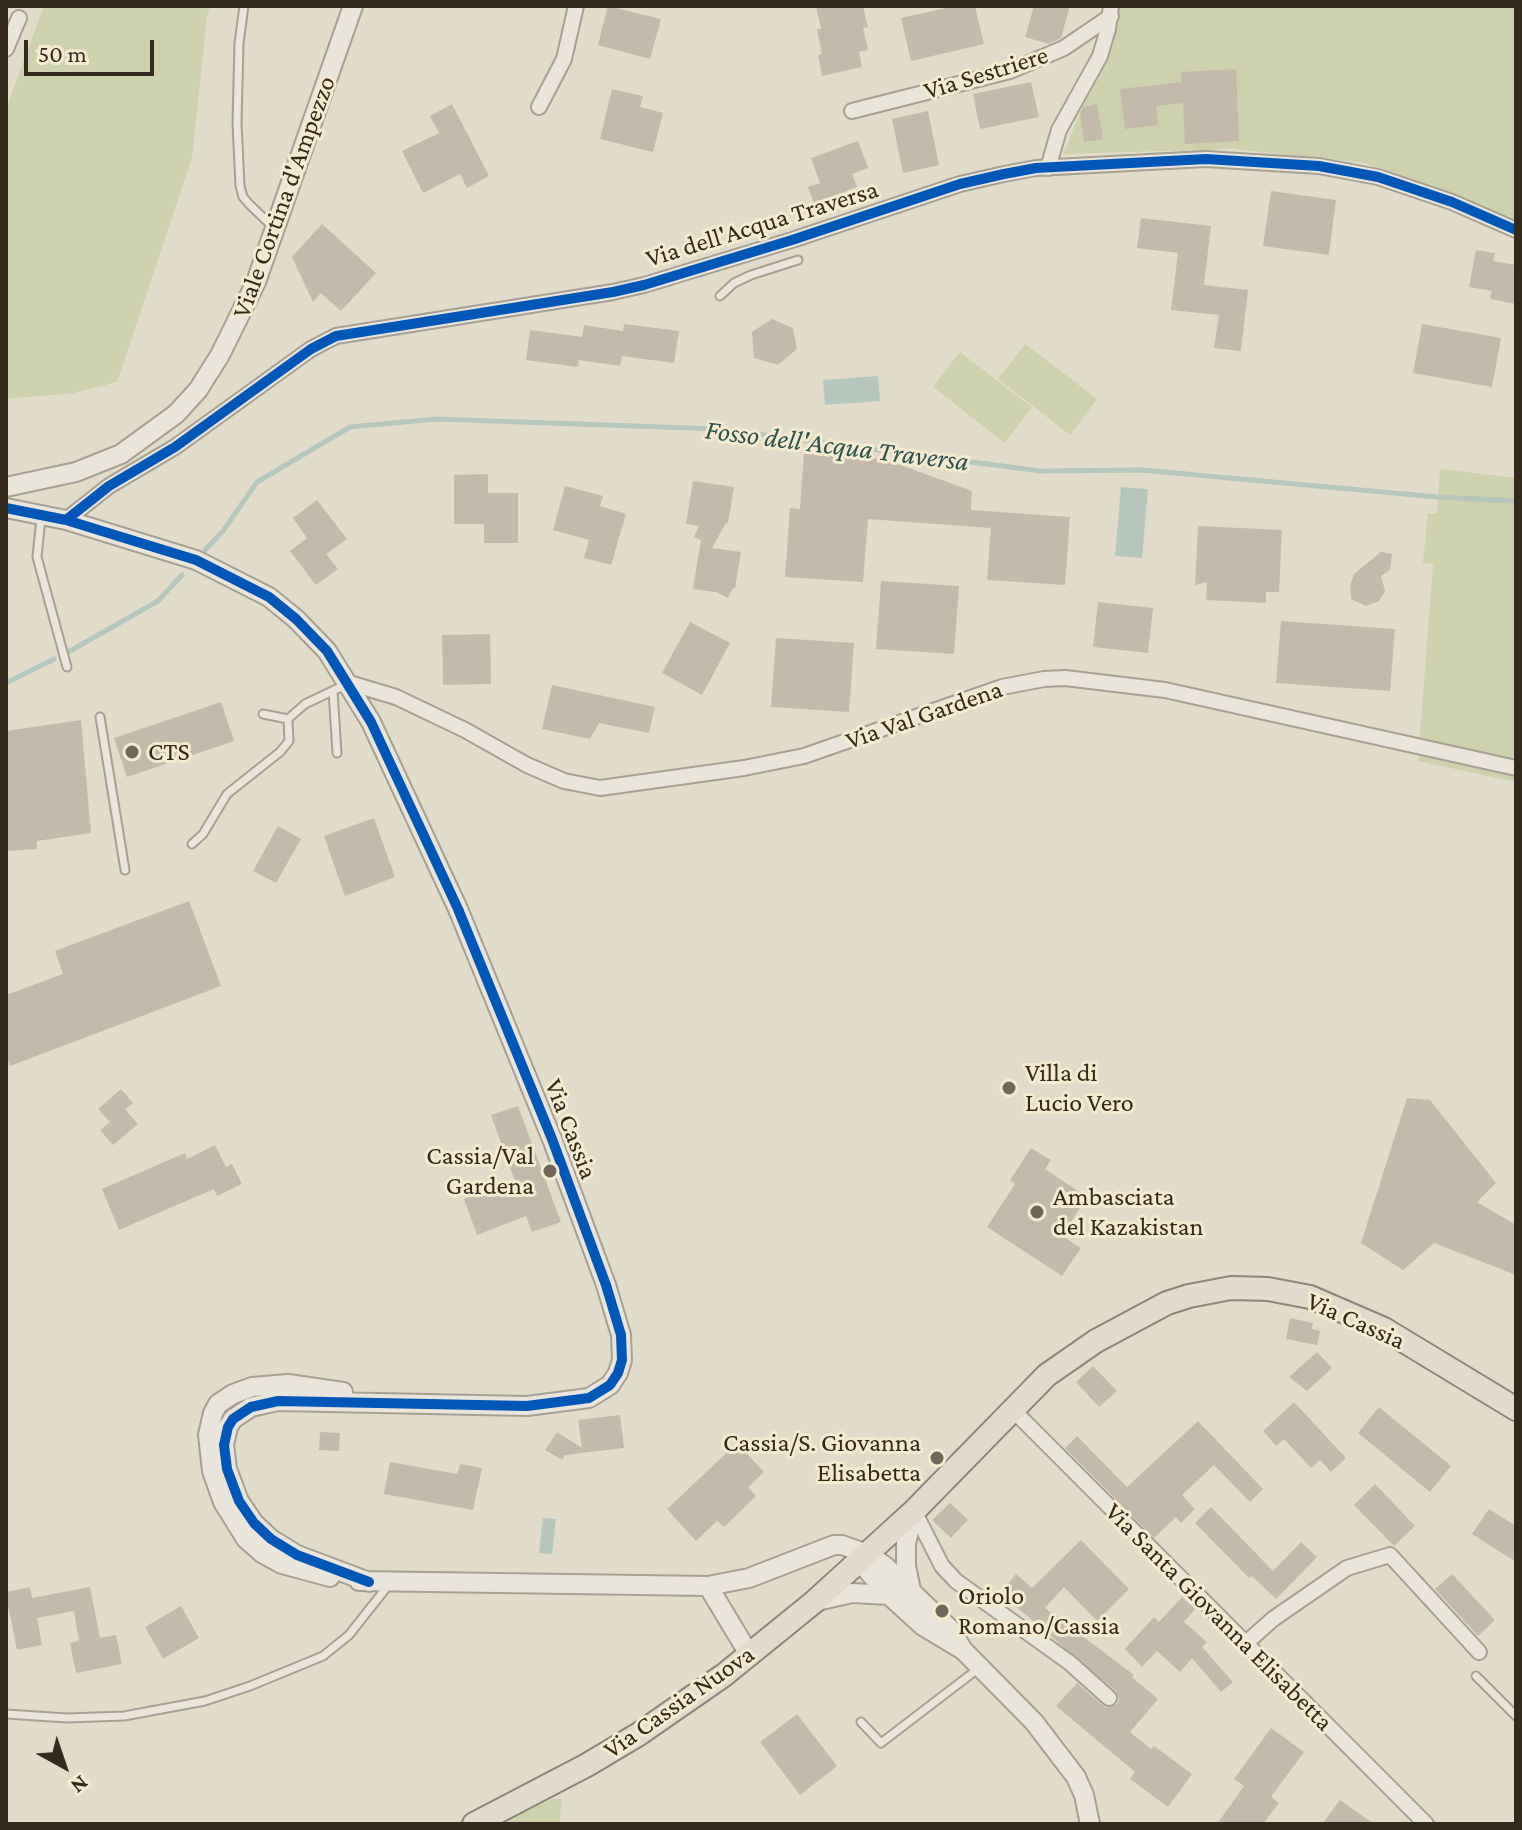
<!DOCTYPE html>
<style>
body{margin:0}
#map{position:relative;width:1522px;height:1830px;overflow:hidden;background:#e1dbca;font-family:"Crimson Pro",serif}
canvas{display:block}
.frame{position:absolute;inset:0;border:8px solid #33291d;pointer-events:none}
.north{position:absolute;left:24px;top:1726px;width:80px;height:80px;-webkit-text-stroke:6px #f3eacf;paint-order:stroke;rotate:140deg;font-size:22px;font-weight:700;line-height:32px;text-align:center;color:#33291d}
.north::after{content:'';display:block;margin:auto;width:28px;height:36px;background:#33291d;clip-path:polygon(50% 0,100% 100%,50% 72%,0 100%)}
.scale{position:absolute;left:24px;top:40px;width:130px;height:36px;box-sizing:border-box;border:4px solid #33291d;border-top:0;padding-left:10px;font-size:24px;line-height:28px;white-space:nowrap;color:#33291d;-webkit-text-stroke:6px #f3eacf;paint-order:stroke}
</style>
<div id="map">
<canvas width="1522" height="1830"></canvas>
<div class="frame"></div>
<div class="north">N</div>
<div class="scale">50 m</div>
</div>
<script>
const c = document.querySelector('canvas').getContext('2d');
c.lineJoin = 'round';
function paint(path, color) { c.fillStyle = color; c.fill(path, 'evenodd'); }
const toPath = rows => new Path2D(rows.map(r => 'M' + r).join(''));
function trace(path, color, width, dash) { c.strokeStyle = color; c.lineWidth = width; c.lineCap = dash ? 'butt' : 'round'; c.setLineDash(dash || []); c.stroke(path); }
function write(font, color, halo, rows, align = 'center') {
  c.font = font + ' "Crimson Pro",serif'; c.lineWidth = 6; c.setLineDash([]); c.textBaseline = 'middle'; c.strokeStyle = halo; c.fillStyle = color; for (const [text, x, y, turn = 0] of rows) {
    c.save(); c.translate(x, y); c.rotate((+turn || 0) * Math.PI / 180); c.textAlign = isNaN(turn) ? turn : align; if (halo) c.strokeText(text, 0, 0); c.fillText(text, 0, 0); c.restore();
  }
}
paint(toPath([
 [44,6,210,6,207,16,192,158,117,382,74,393,6,399,6,109],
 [1115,6,1516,6,1516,225,1365,163,1234,149,1063,154,1113,32],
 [1025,344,1097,399,1070,435,998,379],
 [960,352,1032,407,1005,443,933,387],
 [1440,469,1516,478,1516,782,1418,761,1433,564,1423,563,1428,513,1437,513],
 [552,1799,562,1799,559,1824,499,1824]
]), '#ced1ad');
paint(toPath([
 [878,376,880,401,825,405,823,380],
 [1121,487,1148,489,1142,558,1115,556],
 [543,1518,556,1519,552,1554,539,1553]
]), '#b6c6bd');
trace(toPath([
 [205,550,223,531,257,482,350,427,437,419,718,429,1041,471,1142,470,1437,497,1516,501],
 [70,651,158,601,182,575],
 [6,683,54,659]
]), '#b6c6bd', 5);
paint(toPath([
 [608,6,661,19,650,59,598,45],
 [816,6,863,6,868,27,863,28,868,50,859,52,862,67,822,76,818,55,822,54,817,29,821,29],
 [955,6,975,6,984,44,911,61,901,18],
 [1034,6,1070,6,1061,38,1049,44,1025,37],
 [1236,69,1239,141,1185,144,1183,103,1156,106,1158,125,1125,129,1120,89,1182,82,1181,72],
 [1031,82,1039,117,980,129,973,94],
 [612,89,643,96,640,107,663,113,653,152,600,139],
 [452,104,489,176,467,188,460,174,423,193,402,151,439,133,430,116],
 [1097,104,1103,139,1084,142,1080,113,1083,107],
 [928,111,939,165,903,173,892,119],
 [858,141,868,168,852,174,857,187,814,203,808,187,820,183,811,158],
 [1271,191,1336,200,1329,255,1263,246],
 [1141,218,1211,226,1204,285,1248,290,1241,351,1214,348,1219,315,1171,310,1178,253,1137,248],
 [322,224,376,273,341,311,321,293,313,302,292,257],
 [1476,250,1495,253,1493,261,1516,265,1516,304,1490,299,1492,291,1469,287],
 [772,319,793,328,797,349,778,365,754,358,752,332],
 [624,324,679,331,674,363,622,356,620,366,579,360,578,367,526,360,530,330,582,337,584,325,623,331],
 [1422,324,1501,338,1492,387,1413,373],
 [804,453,884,459,972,491,971,510,1070,517,1065,585,987,580,991,528,868,519,863,582,785,577,790,508,800,509],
 [488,474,488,493,518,493,518,543,484,543,484,524,454,524,454,475],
 [693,481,734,487,728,523,726,523,712,548,741,552,735,588,733,588,728,598,716,592,693,589,701,540,694,537,699,526,686,524],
 [565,486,603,496,600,506,626,514,611,565,584,558,589,540,553,530],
 [317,500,347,539,326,554,338,569,316,585,290,551,307,538,293,518],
 [1198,526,1282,530,1279,592,1266,592,1266,603,1206,600,1207,582,1195,585],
 [1381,552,1392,554,1390,570,1381,576,1385,591,1379,601,1366,606,1351,599,1350,586,1354,574],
 [881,581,959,586,954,654,876,649],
 [1098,602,1153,608,1148,653,1093,647],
 [1281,621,1395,629,1390,691,1276,683],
 [690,622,730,643,702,695,662,673],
 [490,634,491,684,443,685,442,635],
 [776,638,854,643,849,712,771,707],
 [552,685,655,707,649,733,599,723,590,739,542,729],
 [221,702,234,741,127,777,114,738],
 [81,720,91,833,37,841,37,849,6,851,6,731],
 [374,818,395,877,345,896,324,836],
 [278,826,301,839,276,883,253,871],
 [189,901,221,986,10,1066,6,1056,6,995,63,974,55,951],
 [121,1089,133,1103,125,1109,138,1124,113,1145,100,1130,110,1122,98,1109],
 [1407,1098,1430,1100,1496,1183,1477,1202,1516,1225,1516,1275,1434,1243,1403,1270,1361,1243],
 [518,1106,561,1222,532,1232,526,1216,477,1235,464,1199,515,1181,491,1115],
 [215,1145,226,1167,232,1164,242,1184,217,1196,214,1189,119,1230,102,1189,185,1153,187,1159],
 [1031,1148,1051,1160,1045,1169,1087,1197,1062,1236,1081,1248,1062,1276,987,1227,1015,1184,1010,1180],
 [1290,1318,1313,1323,1312,1329,1320,1331,1317,1345,1286,1339],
 [1317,1352,1332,1368,1307,1391,1289,1377],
 [1093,1366,1117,1391,1099,1407,1076,1382],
 [1294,1402,1346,1458,1331,1472,1320,1460,1311,1468,1284,1439,1276,1446,1263,1431],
 [1379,1407,1451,1466,1430,1492,1358,1433],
 [620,1415,624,1448,565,1455,562,1460,545,1450,557,1432,582,1448,578,1420],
 [1198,1421,1263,1489,1250,1502,1214,1465,1182,1495,1195,1509,1181,1523,1176,1517,1154,1538,1065,1448,1077,1436,1127,1487],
 [320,1432,340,1433,339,1451,319,1450],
 [737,1443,764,1472,748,1487,756,1496,724,1527,717,1521,696,1541,667,1509],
 [390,1462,457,1474,460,1464,482,1468,473,1510,384,1494],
 [1375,1484,1415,1526,1394,1546,1354,1505],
 [950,1503,968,1520,951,1538,932,1520],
 [1211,1507,1273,1571,1301,1542,1317,1557,1276,1599,1252,1576,1249,1578,1195,1523],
 [1489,1509,1516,1526,1516,1562,1472,1534],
 [1081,1540,1129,1589,1097,1621,1064,1587,1045,1608,1134,1675,1132,1677,1158,1699,1130,1732,1151,1749,1154,1746,1192,1774,1168,1807,1130,1779,1135,1772,1056,1706,1077,1683,1106,1708,1117,1704,1119,1699,1116,1691,1000,1593,1016,1574,1032,1588],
 [1452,1574,1495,1620,1478,1636,1435,1589],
 [30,1587,32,1598,90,1587,100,1638,116,1635,122,1664,76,1673,70,1643,79,1641,74,1611,37,1618,42,1645,17,1650,8,1605,6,1606,6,1592],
 [1182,1597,1195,1609,1184,1622,1207,1642,1202,1647,1233,1682,1221,1692,1192,1658,1180,1672,1157,1651,1142,1667,1125,1649,1154,1617,1159,1622],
 [181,1606,199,1638,163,1659,145,1627],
 [797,1714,837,1766,800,1795,760,1742],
 [1271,1728,1304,1752,1271,1797,1279,1803,1263,1824,1217,1824,1244,1786,1234,1779],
 [1340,1800,1374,1824,1322,1824]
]), '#c4baab');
const service = toPath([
 [244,6,239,43,237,123,240,186,243,197,250,205,273,227],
 [720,296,734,283,751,275,798,260],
 [41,518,37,557,67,667],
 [333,691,337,753],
 [263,714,288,719,305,704,347,684],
 [100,717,125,870],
 [192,844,203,834,227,794,280,752,289,741,288,719],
 [1476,1676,1516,1716],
 [6,1714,67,1718,124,1716,205,1701,250,1686,323,1656,349,1635,390,1583],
 [861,1722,881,1743,979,1668]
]);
const minor = toPath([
 [6,49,19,18],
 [539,107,564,59,576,6],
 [852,111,1010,71,1064,48,1111,16],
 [1048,168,1059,130,1100,56,1108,29,1111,6],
 [66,520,109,486,175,447,311,349,336,336,613,292,644,285,792,240,960,184,1004,174,1036,168,1206,159,1319,166,1378,177,1452,202,1516,230],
 [349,683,396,697,465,730,527,765,564,781,600,788,744,768,804,756,1002,687,1044,679,1065,678,1165,690,1516,768],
 [1012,1409,1426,1824],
 [914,1511,942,1566,956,1581,1070,1663,1109,1698],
 [1245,1644,1273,1619,1347,1568,1390,1555,1479,1652]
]);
const tertiary = toPath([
 [6,487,76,472,121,454,176,414,198,390,220,355,256,282,353,6],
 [6,508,66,520,196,560,269,597,296,619,327,651,371,722,458,909,552,1139,606,1285,621,1335,622,1360,618,1373,610,1385,589,1398,527,1406,278,1401,251,1407,233,1419,228,1427,224,1445,227,1469,239,1501,254,1523,271,1539,297,1555,369,1582],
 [866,1554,867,1570,889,1595,923,1626,963,1650,1034,1722,1076,1777,1084,1795,1090,1824],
 [330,1577,282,1564,262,1553,246,1539,223,1502,212,1471,208,1435,213,1413,218,1404,233,1394,252,1387,288,1384,343,1392],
 [359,1581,708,1586,749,1578,834,1545,842,1545,870,1555,885,1566,950,1629,963,1650],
 [708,1586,749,1654],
 [911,1590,906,1566,906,1543,914,1511],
 [817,1601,852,1593,889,1595]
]);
const primary = toPath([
 [474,1824,587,1765,639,1734,724,1675,814,1602,914,1511,1047,1375,1096,1341,1167,1303,1189,1296,1231,1288,1268,1289,1310,1297,1384,1329,1516,1409]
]);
trace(service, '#a6a093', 11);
trace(minor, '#a6a093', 18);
trace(tertiary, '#a6a093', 22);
trace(primary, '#8b857a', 26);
trace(service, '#e9e5db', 7);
trace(minor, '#e9e5db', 14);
trace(tertiary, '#e9e5db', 18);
trace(primary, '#e0dbcd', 22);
trace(toPath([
 [6,508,66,520,196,560,269,597,296,619,327,651,371,722,458,909,552,1139,606,1285,621,1335,622,1360,618,1373,610,1385,589,1398,527,1406,278,1401,251,1407,233,1419,228,1427,224,1445,227,1469,239,1501,254,1523,271,1539,297,1555,369,1582],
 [66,520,109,486,175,447,311,349,336,336,613,292,644,285,792,240,960,184,1004,174,1036,168,1206,159,1319,166,1378,177,1452,202,1516,230]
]), '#0057b8', 10);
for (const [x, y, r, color] of [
 [132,752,8,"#70675a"],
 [1009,1088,8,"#70675a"],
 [550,1171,8,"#70675a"],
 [1037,1212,8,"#70675a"],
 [937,1458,8,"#70675a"],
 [942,1611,8,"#70675a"]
]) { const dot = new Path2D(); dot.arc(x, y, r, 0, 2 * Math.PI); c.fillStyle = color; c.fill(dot); trace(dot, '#f3eacf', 3); }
write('26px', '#33291d', '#f3eacf', [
 ["Via Sestriere",986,73,-17],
 ["Viale Cortina d'Ampezzo",284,197,-70],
 ["Via dell'Acqua Traversa",762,224,-17],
 ["Via Val Gardena",924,715,-19],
 ["Via Cassia",571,1129,69],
 ["Via Cassia",1356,1321,24],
 ["Via Santa Giovanna Elisabetta",1219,1617,45],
 ["Via Cassia Nuova",679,1702,-35]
]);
write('26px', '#33291d', '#f3eacf', [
 ["CTS",148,752],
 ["Villa di",1025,1073],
 ["Lucio Vero",1025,1103],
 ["Cassia/Val",534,1156,"right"],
 ["Gardena",534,1186,"right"],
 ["Ambasciata",1053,1197],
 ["del Kazakistan",1053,1227],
 ["Cassia/S. Giovanna",921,1443,"right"],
 ["Elisabetta",921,1473,"right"],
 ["Oriolo",958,1596],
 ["Romano/Cassia",958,1626]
], 'left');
write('italic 28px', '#2d5251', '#f3eacf', [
 ["Fosso dell'Acqua Traversa",837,446,7]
]);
</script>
